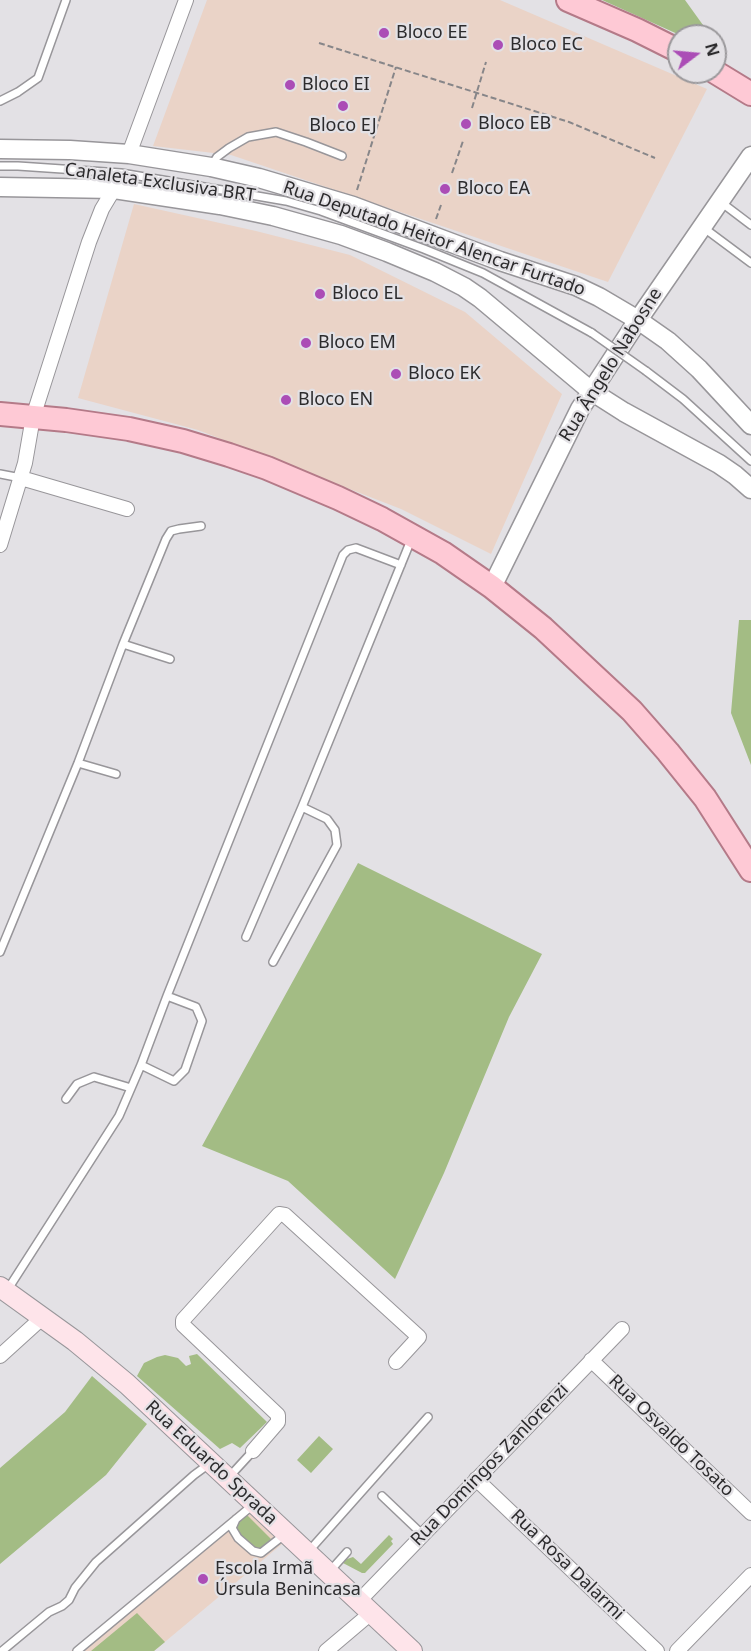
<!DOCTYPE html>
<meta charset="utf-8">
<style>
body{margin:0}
#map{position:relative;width:751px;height:1651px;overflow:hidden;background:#e3e1e5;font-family:"Noto Sans",sans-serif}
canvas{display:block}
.north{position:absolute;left:667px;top:24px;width:60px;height:60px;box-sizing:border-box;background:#e3e1e5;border:2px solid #9a989b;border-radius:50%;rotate:74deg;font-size:16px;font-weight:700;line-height:24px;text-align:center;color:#2c2b2d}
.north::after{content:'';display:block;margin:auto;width:21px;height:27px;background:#ab4db6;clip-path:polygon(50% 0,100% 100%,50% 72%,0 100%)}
</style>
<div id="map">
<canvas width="751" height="1651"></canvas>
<div class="north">N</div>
</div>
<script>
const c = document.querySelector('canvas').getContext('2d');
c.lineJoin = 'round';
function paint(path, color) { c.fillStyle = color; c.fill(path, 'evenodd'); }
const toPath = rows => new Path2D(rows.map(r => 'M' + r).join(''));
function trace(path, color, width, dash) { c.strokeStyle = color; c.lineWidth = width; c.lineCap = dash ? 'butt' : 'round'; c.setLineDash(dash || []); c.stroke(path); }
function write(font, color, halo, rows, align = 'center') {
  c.font = font + ' "Noto Sans",sans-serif'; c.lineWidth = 4.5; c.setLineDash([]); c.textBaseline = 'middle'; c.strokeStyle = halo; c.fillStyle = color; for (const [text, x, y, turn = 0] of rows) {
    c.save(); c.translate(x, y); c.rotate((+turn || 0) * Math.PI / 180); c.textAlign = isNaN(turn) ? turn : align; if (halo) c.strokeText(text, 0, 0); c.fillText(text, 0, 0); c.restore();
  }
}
paint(toPath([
 [207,0,500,0,707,89,608,282,231,155,153,146],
 [134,204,256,231,350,255,465,312,562,394,491,554,401,509,198,430,78,398],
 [243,1507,282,1544,154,1651,71,1651]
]), '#ead3c7');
paint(toPath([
 [602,0,685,0,708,32,702,36,682,36],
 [739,620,751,620,751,765,731,713],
 [358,863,542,954,509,1017,444,1173,395,1279,288,1181,202,1146],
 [197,1354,267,1422,240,1448,232,1443,220,1449,137,1376,144,1363,157,1357,165,1355,178,1358,186,1366,191,1364,189,1356],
 [92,1376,147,1424,106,1475,0,1564,0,1468,65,1412],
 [319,1436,333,1449,311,1473,297,1460],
 [247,1515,271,1539,260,1549,254,1548,237,1532,236,1528,238,1523],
 [389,1535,393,1539,391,1541,393,1544,365,1573,362,1573,343,1563,344,1560,353,1557,361,1564],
 [137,1613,165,1642,154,1651,91,1651]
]), '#a3bc84');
const service = toPath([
 [0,101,18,92,38,78,66,0],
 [212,165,217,157,229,148,248,137,276,132,306,142,342,156],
 [0,166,18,166,121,173,228,191,286,201,321,211,424,249,483,273,592,333],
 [722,203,751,225],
 [704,228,751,263],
 [646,371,683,399,751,461],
 [0,474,21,478],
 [123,644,170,659],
 [78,763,116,774],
 [246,937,302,807,411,540],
 [0,952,78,763,123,644,166,539,171,531,179,529,201,526],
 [273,962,337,845,335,830,327,819,302,807],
 [141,1065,174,1081,185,1070,202,1021,196,1007,167,996],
 [66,1099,77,1084,94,1077,131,1088],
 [8,1289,119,1116,141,1065,167,996,343,555,348,550,356,548,401,565],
 [230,1476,253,1451],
 [382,1496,423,1535],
 [236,1519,232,1528,238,1538,253,1551,261,1553,284,1535],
 [308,1552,428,1417],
 [330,1571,347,1552],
 [2,1651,49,1612,62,1606,69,1600,75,1588,96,1562,194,1475,209,1464],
 [77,1651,253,1505]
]);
const minor = toPath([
 [129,154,186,0],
 [21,478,127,509],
 [0,545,25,463,33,417,89,242,102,209,114,189],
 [0,1356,43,1317],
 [591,1360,751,1513],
 [253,1451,278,1422,278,1415,183,1325,183,1320,279,1214,285,1215,419,1337,396,1362],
 [476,1479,657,1651],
 [359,1601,622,1329],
 [326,1651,371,1613],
 [677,1651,751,1575]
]);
const tertiary = toPath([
 [0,149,70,150,129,154,211,167,259,178,353,206,500,261,576,286,599,297,638,320,668,341,699,369,751,425],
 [0,187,114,189,220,205,273,216,341,235,387,252,435,272,464,287,480,298,591,391,624,412,719,464,735,475,751,489],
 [492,587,580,409,638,320,751,156]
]);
const secondary = toPath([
 [0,1287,75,1341,127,1384,412,1651]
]);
const primary = toPath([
 [568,0,637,30,679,51],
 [715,72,751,94],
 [0,414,66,420,129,429,183,441,229,455,267,468,338,498,382,519,443,553,492,587,543,628,632,711,668,752,705,798,751,870]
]);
trace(service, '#98969a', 10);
trace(minor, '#98969a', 16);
trace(tertiary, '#98969a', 21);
trace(secondary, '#98969a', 22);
trace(primary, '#b47a88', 26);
trace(toPath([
 [319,43,569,122,655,158],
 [472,108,486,62],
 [452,173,463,141],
 [357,190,396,67],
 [436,219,441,205]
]), '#878689', 2, [6, 3]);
trace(service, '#fff', 7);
trace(minor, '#fff', 14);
trace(tertiary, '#fff', 18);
trace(secondary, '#fee4ea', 20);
trace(primary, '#fec9d5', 22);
const serviceBridge = toPath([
 [592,333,646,371]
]);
trace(serviceBridge, '#98969a', 10, []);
trace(serviceBridge, '#fff', 7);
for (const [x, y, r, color] of [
 [384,33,6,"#ab4db6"],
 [498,45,6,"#ab4db6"],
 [290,85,6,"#ab4db6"],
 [343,106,6,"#ab4db6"],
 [466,124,6,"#ab4db6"],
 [445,189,6,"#ab4db6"],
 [320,294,6,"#ab4db6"],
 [306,343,6,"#ab4db6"],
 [396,374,6,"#ab4db6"],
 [286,400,6,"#ab4db6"],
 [203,1579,6,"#ab4db6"]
]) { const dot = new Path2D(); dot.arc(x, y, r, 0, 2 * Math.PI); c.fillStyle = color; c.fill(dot); trace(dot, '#e3e1e5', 2); }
write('18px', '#2c2b2d', '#e3e1e5', [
 ["Bloco EE",396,33],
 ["Bloco EC",510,45],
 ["Bloco EI",302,85],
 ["Bloco EB",478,124],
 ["Bloco EJ",343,126,"center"],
 ["Bloco EA",457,189],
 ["Bloco EL",332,294],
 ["Bloco EM",318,343],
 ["Bloco EK",408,374],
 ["Bloco EN",298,400],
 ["Escola Irmã",215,1569],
 ["Úrsula Benincasa",215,1590]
], 'left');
write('18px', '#2c2b2d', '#e3e1e5', [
 ["Canaleta Exclusiva BRT",160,183,8],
 ["Rua Deputado Heitor Alencar Furtado",434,239,19],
 ["Rua Ângelo Nabosne",611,365,-58],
 ["Rua Osvaldo Tosato",671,1436,44],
 ["Rua Eduardo Sprada",211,1463,43],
 ["Rua Domingos Zanlorenzi",490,1465,-46],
 ["Rua Rosa Dalarmi",567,1565,44]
]);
</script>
